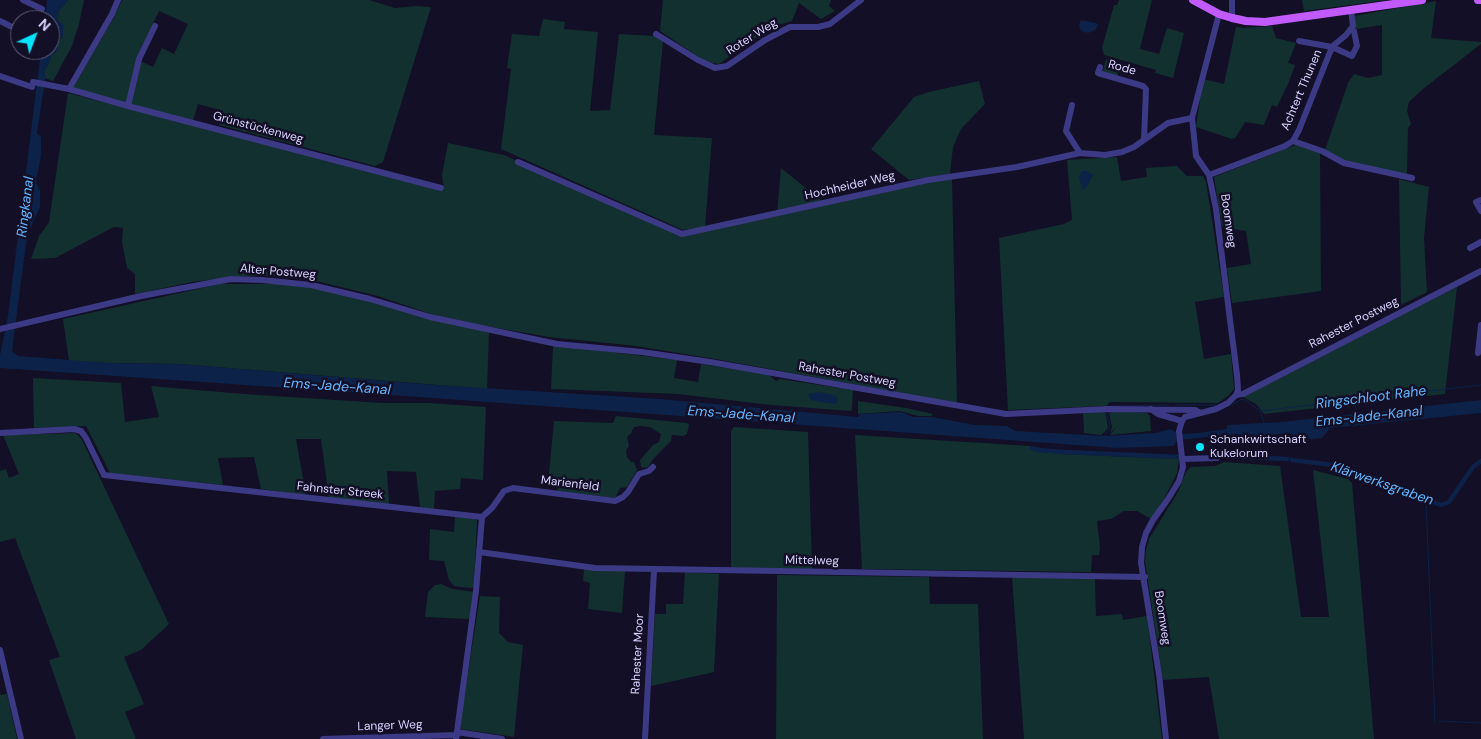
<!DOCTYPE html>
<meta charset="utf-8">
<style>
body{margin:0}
#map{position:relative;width:1481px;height:739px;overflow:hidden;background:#130f26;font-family:"DM Sans",sans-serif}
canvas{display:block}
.north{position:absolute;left:10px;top:10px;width:50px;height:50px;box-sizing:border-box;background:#130f26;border:1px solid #625e7d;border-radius:50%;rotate:43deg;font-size:14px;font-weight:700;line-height:20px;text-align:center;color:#d9d4ff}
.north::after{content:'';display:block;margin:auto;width:18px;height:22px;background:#00e5ff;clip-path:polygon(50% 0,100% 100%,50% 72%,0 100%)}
</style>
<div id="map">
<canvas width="1481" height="739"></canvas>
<div class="north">N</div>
</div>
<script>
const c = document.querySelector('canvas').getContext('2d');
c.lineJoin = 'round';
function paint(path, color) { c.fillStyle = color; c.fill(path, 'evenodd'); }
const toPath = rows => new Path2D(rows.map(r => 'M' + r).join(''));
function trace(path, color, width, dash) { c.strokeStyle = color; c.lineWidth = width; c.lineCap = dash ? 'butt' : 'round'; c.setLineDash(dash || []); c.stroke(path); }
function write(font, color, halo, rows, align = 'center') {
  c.font = font + ' "DM Sans",sans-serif'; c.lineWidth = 5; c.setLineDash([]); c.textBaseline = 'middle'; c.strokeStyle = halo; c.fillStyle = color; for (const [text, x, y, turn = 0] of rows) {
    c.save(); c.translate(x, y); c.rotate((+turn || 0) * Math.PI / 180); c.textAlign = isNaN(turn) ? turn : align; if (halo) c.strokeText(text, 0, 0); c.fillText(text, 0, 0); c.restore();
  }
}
paint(toPath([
 [68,0,84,0,79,24,72,46,53,81,45,78,45,69,50,61,51,55,57,51,58,44,63,35,57,20,59,11],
 [122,0,369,0,395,8,416,6,431,7,383,162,375,166,219,125,223,111,198,104,193,121,73,88,114,17],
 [159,11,188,24,174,54,162,48,153,67,136,59],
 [663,0,831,0,829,6,835,11,821,19,799,3,792,21,771,27,719,64,706,62,660,31],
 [1119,0,1152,0,1140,49,1159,54,1167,28,1184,33,1173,78,1155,73,1156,70,1104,55,1102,48,1114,5,1117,5],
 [1302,0,1388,0,1304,11],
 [1436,1,1431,38,1481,42,1481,44,1423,89,1409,102,1407,111,1411,124,1408,128,1407,174,1347,163,1325,150,1348,83,1354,74,1368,78,1382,75,1382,25,1356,29,1354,16],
 [543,19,565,22,564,29,598,32,590,111,610,110,619,34,655,36,663,42,654,135,712,138,705,227,683,230,501,149,511,69,507,68,512,34,539,36],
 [1272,26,1276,38,1296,43,1288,63,1295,65,1288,84,1277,107,1272,105,1264,125,1245,122,1235,138,1232,139,1196,127,1203,79,1224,84,1236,27,1244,28],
 [1106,59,1121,64,1117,77,1102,73],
 [979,81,985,104,961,129,953,147,950,174,909,180,871,149,914,97,929,92],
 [68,93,444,191,442,175,448,143,504,155,682,236,929,182,952,179,957,403,715,359,636,346,549,337,480,325,431,314,378,296,312,280,275,276,243,276,192,282,135,294,135,274,127,268,122,242,123,228,114,227,55,258,31,259,39,236,49,222],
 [1298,144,1320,153,1321,291,1232,303,1227,268,1251,264,1246,231,1222,227,1214,177],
 [1117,157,1121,181,1147,177,1146,168,1177,166,1187,176,1203,176,1206,182,1224,297,1195,302,1204,359,1231,354,1234,389,1228,396,1218,403,1110,402,1106,406,1008,410,999,238,1064,224,1072,220,1067,160],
 [781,168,822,201,777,213],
 [1399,179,1429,187,1424,238,1427,292,1401,305],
 [220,284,276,284,307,287,357,298,489,332,487,389,179,364,108,363,69,361,63,319],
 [1457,287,1445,394,1264,414,1256,404,1243,397],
 [553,345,677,360,674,378,698,382,701,364,769,375,776,381,780,379,853,390,852,409,851,411,771,405,678,394,551,389],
 [33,378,121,383,125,422,159,417,151,386,244,394,382,403,429,403,486,407,483,480,461,478,460,489,435,491,434,509,420,507,416,472,387,471,389,504,329,498,321,439,296,439,306,495,261,489,254,457,218,458,223,485,110,473,86,426,34,428],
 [858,401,906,408,933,414,931,416,918,416,900,411,858,414],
 [1105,411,1108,428,1105,432,1101,435,1084,433,1083,412],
 [1117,411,1147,413,1150,416,1151,431,1110,435,1117,426,1110,433,1112,427,1109,413],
 [616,416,687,423,689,425,687,434,683,436,672,435,671,441,653,459,648,467,644,468,641,467,640,460,653,445,659,442,661,434,650,427,640,426,635,427,632,430,632,432,627,437,629,446,626,450,627,457,631,462,634,462,637,470,627,487,620,488,615,498,558,491,557,486,548,484,554,421,613,423],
 [734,427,808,432,812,569,731,568,731,431],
 [75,433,81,438,169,624,141,650,124,657,144,704,125,712,136,739,76,739,49,660,60,657,15,538,0,542,0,471,6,469,9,478,19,474,3,435],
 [855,435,1030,446,1032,450,1062,454,1179,459,1177,473,1164,499,1151,519,1137,511,1124,511,1111,519,1097,521,1100,547,1099,555,1092,555,1091,572,862,569],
 [1224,462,1280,466,1301,617,1329,617,1313,470,1348,479,1352,483,1374,739,1219,739,1209,677,1163,680,1145,561,1146,550,1149,539,1178,492,1186,472,1191,467,1215,466],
 [455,516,475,519,477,521,474,587,471,588,454,586,449,580,444,561,429,560,430,529,454,532],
 [584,569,625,571,622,613,588,609,590,583,583,581],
 [685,572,719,574,714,672,651,686,655,614,666,614,666,604,683,604],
 [777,575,929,577,930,604,978,604,983,739,776,739],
 [1012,577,1095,579,1096,616,1122,614,1123,620,1147,616,1162,739,1024,739],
 [441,584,452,589,475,592,469,619,425,617,428,592,435,585],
 [480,596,500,597,499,633,508,642,523,645,514,737,461,729,460,724],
 [7,694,17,739,0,739,0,695]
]), '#12302f');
paint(toPath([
 [47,0,68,0,59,11,57,20,63,24,63,35,58,43,57,51,51,55,50,61,45,69,45,81,37,133,41,137,41,156,36,181,40,191,40,207,28,233,24,259,12,351,18,356,108,363,179,364,435,385,660,399,858,417,860,414,901,412,913,417,932,417,975,425,1007,426,1015,431,1105,436,1155,433,1170,429,1179,434,1199,433,1227,429,1227,425,1282,422,1481,400,1481,413,1330,428,1322,438,1313,439,1292,439,1291,433,1239,438,1238,434,1178,440,1173,446,1117,448,433,398,0,368,0,355,8,316,41,50,50,50,50,20,45,20],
 [1081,20,1096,23,1098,25,1095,30,1088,33,1081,31,1079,25],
 [1082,171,1087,171,1093,175,1086,188,1082,189,1079,176],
 [819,392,836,396,838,401,835,404,819,402,811,400,808,394]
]), '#0c2248');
trace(toPath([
 [1176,405,1216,405],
 [1231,405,1242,399,1245,400,1260,411,1264,423],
 [1113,406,1169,405],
 [1260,411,1481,385],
 [1104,436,1109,430,1110,425,1106,413],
 [1426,500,1435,723],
 [1439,721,1481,723]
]), '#0c2248', 1);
trace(toPath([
 [1032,448,1039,450,1065,452,1180,457],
 [1219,456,1287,459],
 [1292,460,1333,465,1441,505,1449,502,1473,467,1481,461]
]), '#0c2248', 4.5);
trace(toPath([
 [23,0,42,9],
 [118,0,112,14,69,89,128,106,441,188],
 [1232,18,1232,0],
 [0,21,10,26],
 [656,34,698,60,715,68,727,66,765,40,790,27,818,27,830,24,861,0],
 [1299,41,1332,47,1352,56,1357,46,1354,31,1351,29],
 [1100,67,1098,73,1143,86,1146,89,1144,140],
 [0,76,32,87],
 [33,82,69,89],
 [1072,105,1066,131,1080,153],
 [128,106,139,59,155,26],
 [1293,141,1322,151,1344,163,1412,178],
 [518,162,682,234,928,180,1017,167,1080,153,1105,155,1122,152,1134,147,1168,123,1192,118],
 [1209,175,1285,146,1293,141,1299,130,1330,52,1334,45,1346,35,1353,26,1351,10],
 [1481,200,1476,202,1481,211],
 [1470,248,1481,242],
 [0,329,141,296,231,279,262,280,311,285,370,299,430,317,557,344,642,352,710,362,1006,414,1108,409,1195,410,1199,412],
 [1478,353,1481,325],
 [1236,395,1243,394,1481,271],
 [1151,409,1158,414,1182,421],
 [0,433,74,429,81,431,86,438,104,475,482,517,476,591,456,739],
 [1183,459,1217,458],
 [482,517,492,508,504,491,513,488,615,501,623,497,628,492,639,474,649,471,653,467],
 [479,552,595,568,1145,577],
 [0,650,21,739],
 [457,732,502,739],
 [323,739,457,735],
 [645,739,654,570],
 [1166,739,1159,674,1141,563,1142,547,1146,533,1153,520,1168,499,1179,481,1183,467,1179,431,1182,421,1185,417,1216,409,1228,403,1236,395,1238,390,1237,375,1216,209,1209,175,1196,156,1192,118,1219,14]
]), '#3d3a85', 6);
trace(toPath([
 [1193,0,1219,14,1232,18,1246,21,1265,22,1422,0],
 [1478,0,1481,0]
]), '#c25bff', 8);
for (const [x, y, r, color] of [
 [1200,447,5,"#00e5ff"]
]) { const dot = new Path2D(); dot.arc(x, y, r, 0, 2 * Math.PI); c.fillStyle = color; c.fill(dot); trace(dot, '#130f26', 2); }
write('12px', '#d9d4ff', '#130f26', [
 ["Roter Weg",752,37,-32],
 ["Rode",1122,68,16],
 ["Achtert Thunen",1302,90,-67],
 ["Grünstückenweg",258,128,15],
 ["Hochheider Weg",850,186,-13],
 ["Boomweg",1228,221,82],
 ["Alter Postweg",278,272,5],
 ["Rahester Postweg",1354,323,-27],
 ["Rahester Postweg",847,375,10],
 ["Marienfeld",570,484,7],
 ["Fahnster Streek",340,491,6],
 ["Mittelweg",812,561,1],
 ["Boomweg",1162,618,81],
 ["Rahester Moor",638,654,-87],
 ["Langer Weg",390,726,-2]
]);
write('12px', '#d9d4ff', '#130f26', [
 ["Schankwirtschaft",1210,440],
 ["Kukelorum",1210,454]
], 'left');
write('italic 14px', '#62b6ff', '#130f26', [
 ["Ringkanal",26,207,-83],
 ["Ems-Jade-Kanal",337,387,4],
 ["Ringschloot Rahe",1371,398,-7],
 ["Ems-Jade-Kanal",741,415,4],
 ["Ems-Jade-Kanal",1369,417,-6],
 ["Klärwerksgraben",1382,484,19]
]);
</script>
